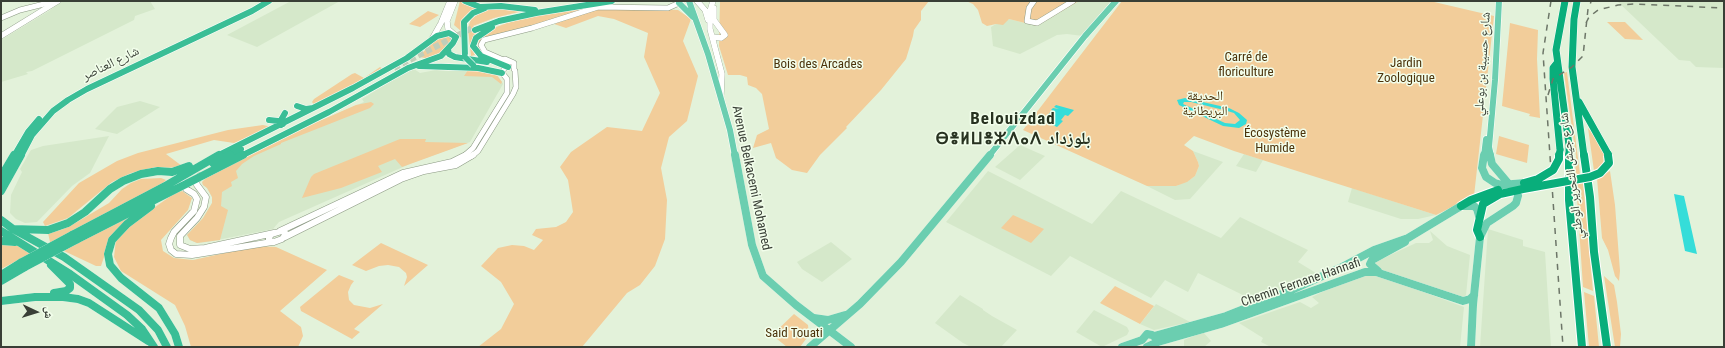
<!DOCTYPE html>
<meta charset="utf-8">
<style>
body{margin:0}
#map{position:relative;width:1725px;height:348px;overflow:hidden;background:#e3f2da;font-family:"Roboto Condensed","Noto Naskh Arabic",sans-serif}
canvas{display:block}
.frame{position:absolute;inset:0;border:2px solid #393f36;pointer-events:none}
.north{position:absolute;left:16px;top:292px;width:40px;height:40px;-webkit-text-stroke:3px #f2feeb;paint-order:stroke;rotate:94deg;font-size:11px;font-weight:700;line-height:16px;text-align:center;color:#393f36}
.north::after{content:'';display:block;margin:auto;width:14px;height:18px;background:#393f36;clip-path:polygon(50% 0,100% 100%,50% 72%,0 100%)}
</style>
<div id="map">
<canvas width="1725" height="348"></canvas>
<div class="frame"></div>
<div class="north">ش</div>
</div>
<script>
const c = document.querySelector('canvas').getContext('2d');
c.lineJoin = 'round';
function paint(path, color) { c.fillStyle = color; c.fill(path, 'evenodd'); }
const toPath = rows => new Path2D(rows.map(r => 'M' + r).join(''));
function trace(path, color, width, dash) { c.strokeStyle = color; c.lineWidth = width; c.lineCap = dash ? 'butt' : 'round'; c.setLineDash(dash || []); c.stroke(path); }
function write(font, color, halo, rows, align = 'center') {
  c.font = font + ' "Roboto Condensed","Noto Naskh Arabic","Noto Sans Tifinagh",sans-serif'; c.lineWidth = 3; c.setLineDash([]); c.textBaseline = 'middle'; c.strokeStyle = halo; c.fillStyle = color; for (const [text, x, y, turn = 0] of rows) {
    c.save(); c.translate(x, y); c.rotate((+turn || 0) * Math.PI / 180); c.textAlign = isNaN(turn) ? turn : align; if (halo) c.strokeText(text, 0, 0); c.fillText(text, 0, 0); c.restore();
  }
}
paint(toPath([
 [62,1,150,1,155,9,135,16,134,20,32,71,26,72,28,74,1,82,1,40,49,11],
 [291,1,340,1,257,47,227,35],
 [1079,1,1111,1,1083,36,1067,34,1057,35,1020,54,993,46,991,27,996,24,1009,19,1037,26],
 [1617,1,1724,1,1724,68,1696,67,1690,61,1679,60],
 [414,69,420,73,436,70,484,71,496,74,502,82,503,84,470,142,412,163,279,222,273,229,207,242,197,243,190,240,187,235,203,218,212,203,212,197,207,188,203,185,202,182,205,179,315,123,364,102,362,99,397,77],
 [140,101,160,107,117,134,95,129,117,107],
 [109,136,90,173,72,186,37,222,25,223,16,219,10,213,11,195,22,172,20,169,31,150,43,146],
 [1020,145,1045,156,1020,180,995,167],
 [1193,151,1223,162,1190,199,1175,200,1147,186,1176,186,1191,179,1195,176,1199,166,1198,162],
 [1244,154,1263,160,1256,172,1236,166],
 [988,171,1092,224,1121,191,1221,238,1240,217,1308,250,1298,262,1316,273,1283,291,1255,301,1198,273,1188,292,1165,280,1151,298,1070,256,1051,276,946,222],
 [1352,188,1436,215,1418,219,1401,219,1348,202],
 [1488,229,1523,240,1523,246,1545,252,1551,347,1480,347],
 [1430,231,1447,246,1470,255,1466,295,1464,297,1454,296,1376,268,1373,263,1416,243,1429,243,1433,240],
 [831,242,852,259,822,282,802,269,797,262],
 [1367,274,1375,274,1464,307,1460,347,1271,347,1261,342,1263,338,1239,323,1300,302,1311,308,1319,303,1312,297,1344,281],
 [960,295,983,309,983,310,992,316,1017,330,1001,347,971,347,963,343,935,323],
 [1156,304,1190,322,1154,330,1140,324],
 [1094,310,1127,327,1129,331,1127,335,1102,347,1076,332],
 [1203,332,1211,341,1204,347,1184,346,1184,340]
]), '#d5e8ca');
paint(toPath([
 [460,1,478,9,464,17,461,31,454,25],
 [720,1,929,1,921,11,921,20,914,30,913,36,906,59,881,90,846,127,847,128,820,155,807,173,792,170,776,158,771,143,753,148,757,135,769,129,762,94,756,88,748,85,747,77,740,75,728,75,719,46],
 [966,1,1079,1,1037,26,1009,19,1003,25,996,24,987,26,982,23,978,10,973,4],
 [1122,1,1430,1,1494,16,1474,196,1436,215,1234,151,1194,136,1184,145,1193,151,1198,162,1199,166,1195,176,1187,182,1176,186,1147,186,1023,130],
 [592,7,480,43,479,48,485,53,486,57,478,48,479,39,491,29,507,23,533,16],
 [496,8,523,11,494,18,473,26,477,30,481,31,475,35,472,41,471,46,475,55,471,56,468,28,471,19,483,11],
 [617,8,678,10,691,19,683,41,698,76,687,121,669,137,661,168,667,200,665,239,655,266,640,285,627,293,582,347,478,347,501,329,514,304,501,282,481,266,498,248,512,245,524,246,534,250,543,240,532,235,536,229,556,227,566,222,573,212,568,180,560,167,571,152,607,127,642,131,660,93,644,57,648,33,614,19,598,16,566,28,554,24,597,9],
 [428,11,439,15,420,27,409,24],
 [1607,22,1625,22,1643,40,1625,39],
 [1510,23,1538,30,1537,59,1540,118,1529,116,1530,114,1502,106],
 [447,35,454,37,440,56,429,59,420,57,422,53,435,41],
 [380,67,383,69,315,106,312,102,314,99,352,74,355,73,364,78],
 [468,70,484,71,496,74,502,82,501,84,492,77,464,76],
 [1567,72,1580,174,1575,175,1576,156,1564,73],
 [371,102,374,104,370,108,281,143,281,144,254,156,242,164,236,171,238,178,231,182,232,186,222,192,221,206,228,210,220,240,197,243,190,240,187,235,203,218,212,203,212,197,207,188,203,185,202,182,205,179,238,161,315,123,356,105],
 [263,125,272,127,234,143,214,140,166,154,182,166,168,168,156,167,131,173,112,182,68,218,45,226,43,222,79,183,117,161,138,153,228,130],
 [1588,128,1602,146,1605,157,1602,165,1594,171],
 [1499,136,1529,145,1527,163,1496,154],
 [400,139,426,139,425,142,468,143,402,167,395,159,378,166,382,172,341,188,302,198,311,177,314,174],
 [1610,171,1615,205,1620,271,1619,281,1615,276,1608,250,1602,238,1597,178],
 [161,178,166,180,161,185,55,242,50,242,48,233,61,230,77,222,109,203,122,189,131,183,141,179],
 [1583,181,1593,291,1583,287,1576,182],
 [182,191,192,198,188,210,161,240,163,251,174,258,193,260,257,246,276,247,327,270,280,311,301,327,303,336,298,347,191,347,185,326,175,305,121,271,114,257,116,239,131,224,175,193],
 [143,206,109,242,101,266,96,266,64,251],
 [1013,215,1044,229,1031,243,1001,228],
 [381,243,428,265,404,286,407,277,406,273,399,267,388,265,379,266,366,271,352,265],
 [1,244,11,244,21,247,30,254,1,269],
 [339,275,354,281,351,285,348,292,349,300,354,305,370,308,383,304,354,329,360,332,352,339,301,311,300,307],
 [1604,276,1614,285,1617,302,1621,334,1620,347,1615,347],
 [1115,286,1154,306,1140,324,1100,303],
 [1584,292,1594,296,1599,347,1589,347],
 [794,314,808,325,809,335,800,347,787,347,772,335]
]), '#f2cd9a');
paint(toPath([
 [1185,98,1229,108,1239,113,1247,120,1246,124,1239,128,1223,126,1179,105,1177,100],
 [1184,102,1191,102,1224,110,1234,113,1240,120,1235,124,1225,123,1183,104],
 [1056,105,1074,110,1068,116,1065,115,1061,120,1063,121,1057,127,1044,121,1049,118,1046,117,1048,115,1052,116,1049,114,1051,111,1055,112,1051,110,1053,108,1059,109,1054,107],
 [1674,194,1684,196,1697,254,1685,251]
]), '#35ddd9');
trace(toPath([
 [394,68,472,28]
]), '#c1ceb9', 6, [6, 3]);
const tertiaryFar1 = toPath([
 [1034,1,1029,8,1027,21,1037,23,1073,1],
 [1,18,20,10,56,1],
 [505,59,514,63,514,69],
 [504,69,508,62,485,52,481,45,484,40,532,28,598,7,668,8,679,3],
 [464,156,473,148,507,93,507,79,503,74],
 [472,156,478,151,513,94,516,87,515,71]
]);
const tertiary = toPath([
 [200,176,196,181,197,185,206,197,204,207,197,218,180,236,180,245,190,249,205,248,274,233],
 [182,178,186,189,194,194,197,199,194,211,174,232,171,238,169,244,171,250,176,254,192,255,272,242],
 [280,231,403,173,452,162,466,155],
 [282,231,286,234,282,239,274,242,269,241,269,237,272,234,282,231],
 [285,237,401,179,424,171,456,165,473,155]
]);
const secondary = toPath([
 [455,1,447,21,448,29,455,35],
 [697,1,705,10,708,20],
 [713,1,710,11,710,29,722,74,721,96],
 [1,36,58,1],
 [713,37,721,38,725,35,714,20,714,8],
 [432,39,441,23,450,1]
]);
const primaryFar1 = toPath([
 [689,1,708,54,730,130,735,156],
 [679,3,693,17],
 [989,156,1085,36,1116,1],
 [1484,156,1486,139],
 [1491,156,1489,147,1495,80,1499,1]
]);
const primary = toPath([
 [735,155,752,245,763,276,796,305,851,347],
 [1484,155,1482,168,1486,177,1495,183,1502,185,1524,183],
 [1490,155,1492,164,1508,183],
 [1378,271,1370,264,1372,260,1405,242],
 [814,318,828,320,845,315],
 [1154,336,1226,316,1287,292,1340,268,1374,250,1408,238,1461,206,1474,206,1477,209,1479,216],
 [810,347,860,304,901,262,990,155],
 [1122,347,1142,340,1147,334,1152,335,1157,339],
 [1147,347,1158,342,1221,324,1365,272,1376,272,1463,301,1470,299,1474,295],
 [1471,347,1473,305,1480,237,1487,223,1513,206,1516,203,1518,196]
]);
const trunkFar1 = toPath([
 [465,1,480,7,501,6,535,10],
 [492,27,476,38,473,46,481,56,508,67],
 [475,30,499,21,536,13,612,1],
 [448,49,449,54,455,57,487,62],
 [465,57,464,22,473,13,485,8],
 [419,66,478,68,502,73],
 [297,106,306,109,313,108],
 [269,120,278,121,281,125],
 [283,124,281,120,285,113],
 [14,156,28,132,39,119],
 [21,156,32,135,53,111,68,100,87,89,252,11,269,1],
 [217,156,353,88,407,58,437,36,449,33,456,37,453,43,441,56,408,68,329,112,241,156],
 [228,156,241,149]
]);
const trunk = toPath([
 [213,163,230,155],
 [1,177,14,155],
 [1,191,21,155],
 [151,206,127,224,112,240,108,254,110,265,121,278,159,308,175,334,179,347],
 [1,220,13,229,64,257,139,310,158,330,167,347],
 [13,229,48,230,68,223,85,212,110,189,123,181,141,174,158,171,172,172,189,166],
 [1,231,70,274,127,315,142,329,154,347],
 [72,235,167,185,219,155],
 [76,240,243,155],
 [1,241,15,242],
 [51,265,70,284,70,288,66,291,54,293],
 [1,275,22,262],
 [1,281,25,267],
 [1,301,35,297,63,297,78,299,89,303,148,341]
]);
const motorwayFar1 = toPath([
 [1565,1,1556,50,1569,145,1569,156],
 [1577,1,1574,19,1572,67,1584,156],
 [1557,63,1553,68,1553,79,1560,150],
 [1579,102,1608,154]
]);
const motorway = toPath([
 [1569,155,1569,200,1582,347],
 [1584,155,1590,197,1594,252,1607,347],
 [1461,206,1471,200,1498,190],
 [1480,237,1477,230,1483,204,1500,194,1523,189]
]);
trace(tertiaryFar1, '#8b9983', 6);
trace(tertiary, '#8b9983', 7);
trace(secondary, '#8b9983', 6);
trace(primaryFar1, '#fff', 7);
trace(primary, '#fff', 8);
trace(trunkFar1, '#fff', 7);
trace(trunk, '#fff', 8);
trace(motorwayFar1, '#fff', 8);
trace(motorway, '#fff', 10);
trace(tertiaryFar1, '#fff', 5);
trace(tertiary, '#fff', 6);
trace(secondary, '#fff', 5.5);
trace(primaryFar1, '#6bceb0', 6);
trace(primary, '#6bceb0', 8);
trace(trunkFar1, '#3abe96', 6);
trace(trunk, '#3abe96', 8);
trace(motorwayFar1, '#09ae7b', 7);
trace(motorway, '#09ae7b', 8);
trace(toPath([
 [1551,1,1543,53,1563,347],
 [1586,23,1589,17,1598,10,1618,5,1635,4,1724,8],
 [1548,95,1553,79,1572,67,1583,56,1588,9,1591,2]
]), '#6d7668', 1.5, [6, 6]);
const trunkBridgeFar1 = toPath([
 [465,57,473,65]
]);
const trunkBridge = toPath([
 [22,262,72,235],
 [25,267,76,240]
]);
const motorwayBridgeFar1 = toPath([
 [1608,154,1608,156],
 [1559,156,1560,150]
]);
const motorwayBridge = toPath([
 [1524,183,1538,179,1553,170,1559,159,1559,155],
 [1523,189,1590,177,1600,173,1609,163,1608,155]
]);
trace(trunkBridgeFar1, '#fff', 7, []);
trace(trunkBridge, '#fff', 8, []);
trace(motorwayBridgeFar1, '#fff', 8, []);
trace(motorwayBridge, '#fff', 10, []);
trace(trunkBridgeFar1, '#3abe96', 6);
trace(trunkBridge, '#3abe96', 8);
trace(motorwayBridgeFar1, '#09ae7b', 7);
trace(motorwayBridge, '#09ae7b', 8);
write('13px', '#4c330b', '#f2feeb', [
 ["Carré de",1246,58],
 ["floriculture",1246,73],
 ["Jardin",1406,64],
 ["Zoologique",1406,79],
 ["Bois des Arcades",818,65],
 ["الحديقة",1205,97],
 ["البريطانية",1205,112],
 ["Écosystème",1275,134],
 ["Humide",1275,149],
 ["Said Touati",794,334]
]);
write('13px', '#393f36', '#f2feeb', [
 ["شارع العناصر",111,64,-26],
 ["شارع حسيبة بن بوعلي",1483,64,-86],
 ["شارع جيش التحرير الوطني",1572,176,-97],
 ["Avenue Belkacemi Mohamed",751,178,78],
 ["Chemin Fernane Hannafi",1301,283,-19]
]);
c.letterSpacing = '1px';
write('bold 17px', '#273220', '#f2feeb', [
 ["Belouizdad",1013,120],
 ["ⴱⴻⵍⵡⴻⵣⴷⴰⴷ بلوزداد",1013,140]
]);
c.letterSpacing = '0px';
</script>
